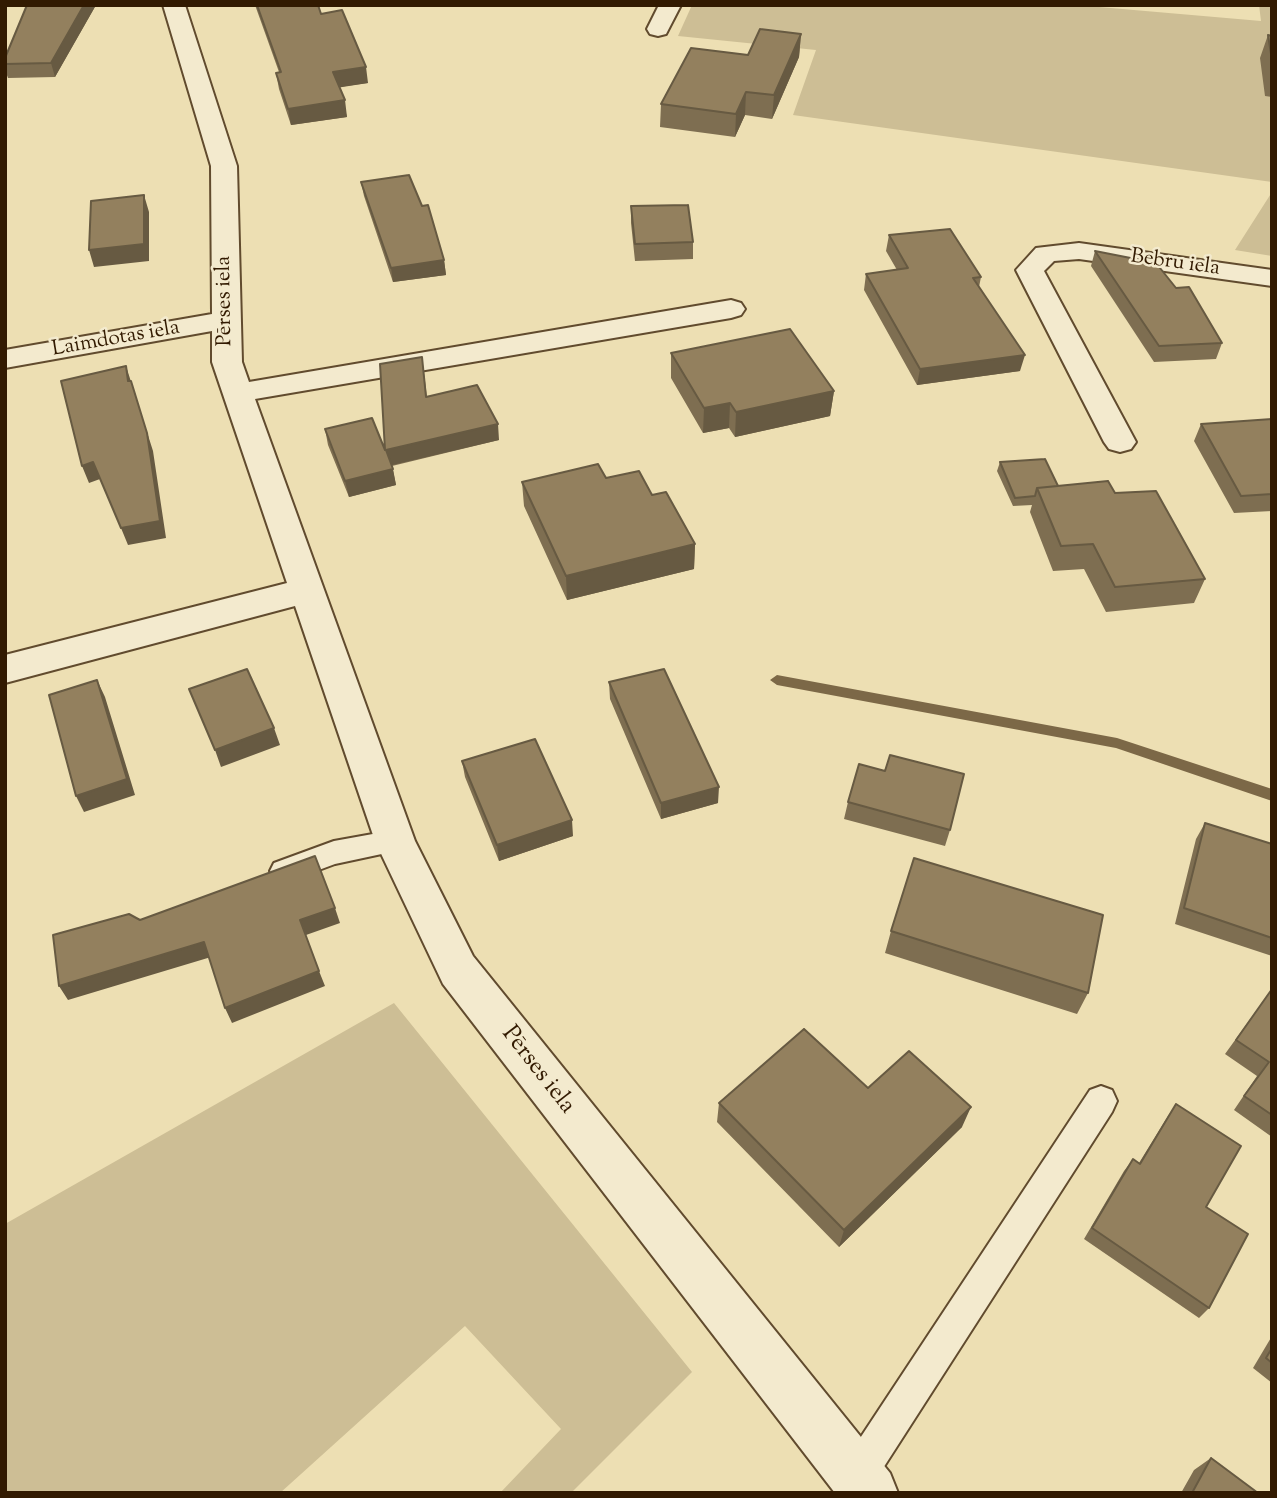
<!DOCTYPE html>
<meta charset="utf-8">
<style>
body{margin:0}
#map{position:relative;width:1277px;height:1498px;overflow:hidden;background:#eddfb3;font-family:"Sorts Mill Goudy",serif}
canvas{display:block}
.frame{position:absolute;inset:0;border:7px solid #321a01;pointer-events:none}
</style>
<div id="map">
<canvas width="1277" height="1498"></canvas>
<div class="frame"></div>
</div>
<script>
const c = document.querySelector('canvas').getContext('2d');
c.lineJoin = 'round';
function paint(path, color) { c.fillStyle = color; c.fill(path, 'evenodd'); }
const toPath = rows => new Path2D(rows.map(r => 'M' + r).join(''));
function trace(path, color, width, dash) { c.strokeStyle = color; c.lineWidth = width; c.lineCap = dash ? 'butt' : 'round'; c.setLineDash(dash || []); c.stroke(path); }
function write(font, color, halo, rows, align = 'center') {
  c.font = font + ' "Sorts Mill Goudy",serif'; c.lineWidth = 5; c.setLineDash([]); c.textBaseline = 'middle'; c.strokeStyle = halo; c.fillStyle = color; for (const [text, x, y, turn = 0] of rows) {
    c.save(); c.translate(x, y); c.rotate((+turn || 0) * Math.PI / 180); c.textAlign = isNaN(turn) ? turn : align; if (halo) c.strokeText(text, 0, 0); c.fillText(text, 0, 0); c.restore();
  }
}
paint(toPath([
 [692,5,1076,5,1261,21,1259,5,1272,5,1272,182,793,115,816,50,678,36],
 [1272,192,1272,256,1235,250],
 [394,1003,692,1372,571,1493,500,1493,561,1429,465,1326,280,1493,5,1493,5,1224]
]), '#cdbe95');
paint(toPath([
 [777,675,1117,738,1272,789,1272,801,1116,748,777,685,770,680,777,675]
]), '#7c6847');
const lane = toPath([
 [395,830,405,833,409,841,405,849,335,864,284,883,274,879,270,871,274,863,334,841,395,830],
 [1101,1086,1112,1090,1117,1101,1112,1112,869,1490,863,1493,843,1490,837,1477,843,1464,1090,1090,1101,1086]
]);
const street = toPath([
 [163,5,185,5,237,166,242,362,249,382,731,300,741,303,745,309,741,315,731,318,255,399,415,841,473,956,890,1473,898,1493,835,1493,443,984,375,841,295,606,5,683,5,655,287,583,212,362,212,331,5,368,5,350,212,314,211,166,163,5],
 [659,5,681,5,666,34,658,36,650,34,647,29,659,5],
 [1079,243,1272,270,1272,286,1079,259,1054,261,1044,271,1136,442,1131,449,1120,452,1109,449,1104,442,1016,270,1036,248,1079,243]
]);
trace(lane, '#614b2e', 4);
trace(street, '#614b2e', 4);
paint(lane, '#f3eace');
paint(street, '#f3eace');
paint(toPath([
 [27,5,96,5,55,77,8,78,5,70,5,58],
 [255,5,318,5,321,14,368,83,339,87,347,117,291,125,279,89,276,73,279,72],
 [801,34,799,57,772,119,745,115,735,137,660,127,661,104,748,55],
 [1268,35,1272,36,1272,97,1265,96,1260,58],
 [361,182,444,260,446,275,393,282,364,196],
 [631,206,693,242,693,259,635,261,631,223],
 [889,235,981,277,979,287,1020,371,917,385,864,290,866,274,897,270,886,251],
 [1095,251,1222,343,1216,359,1154,362,1091,266],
 [671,353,834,391,830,416,735,437,729,428,703,433,671,378],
 [422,357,427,397,499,440,392,466,396,485,349,497,328,445,325,429,385,450],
 [1272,419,1272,511,1234,513,1194,441,1201,424],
 [1000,462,1058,486,1115,493,1205,579,1194,603,1106,612,1084,569,1053,571,1030,512,1032,505,1013,506,997,471],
 [606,478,652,495,695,544,694,569,567,600,524,506,522,482],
 [609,682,718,803,661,819,610,699],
 [462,761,573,836,499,861,465,777],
 [885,771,950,830,945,846,844,819,848,802],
 [1205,823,1272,844,1272,956,1175,924,1196,839],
 [891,931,1088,993,1077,1014,885,953],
 [1272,989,1272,1137,1234,1110,1257,1076,1225,1054],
 [868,1088,962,1127,839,1247,717,1122,719,1103],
 [1176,1104,1206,1207,1209,1308,1199,1318,1084,1239,1124,1171,1133,1159,1139,1163,1168,1116],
 [1272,1336,1272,1383,1253,1368],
 [1211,1458,1258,1493,1181,1493,1194,1470]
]), '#7e6e51');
paint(toPath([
 [84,5,96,5,55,77,51,63],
 [801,34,799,57,772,119,774,95],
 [366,67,368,83,336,88,333,72],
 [746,92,745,115,735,137,736,114],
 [345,100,347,117,291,125,288,109],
 [144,195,149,212,149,261,94,267,89,250],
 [444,260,446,275,393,282,391,268],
 [1025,355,1020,371,917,385,920,369],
 [126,366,153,451,166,538,128,545,121,528,128,381],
 [834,391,830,416,735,437,736,412],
 [730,403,729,428,703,433,704,408],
 [498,424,499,440,388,466,386,450],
 [93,462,100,479,89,483,82,466],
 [393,469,396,485,349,497,345,481],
 [695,544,694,569,567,600,566,576],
 [97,680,105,697,135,795,84,812,76,796],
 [274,728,280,745,221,767,215,750],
 [719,787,718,803,661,819,661,803],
 [572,820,573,836,499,861,497,845],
 [335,908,340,923,306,935,300,920],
 [204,942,211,957,68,1000,59,986],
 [319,971,325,986,232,1023,225,1008],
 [971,1107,962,1127,839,1247,844,1230]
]), '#675a42');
const building = toPath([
 [27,5,84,5,51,63,5,64,5,58,27,5],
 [257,5,318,5,321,14,342,10,366,67,333,72,345,100,288,109,276,73,281,72,257,5],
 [760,29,801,34,774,95,746,92,736,114,661,104,691,48,748,55,760,29],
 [1268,35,1272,36,1272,60,1268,35],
 [409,175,422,206,428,205,444,260,391,268,361,182,409,175],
 [144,195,144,244,89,250,91,201,144,195],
 [688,205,693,242,635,244,631,206,688,205],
 [950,229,981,277,973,278,1025,355,920,369,866,274,908,268,889,235,950,229],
 [1095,251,1156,263,1176,288,1189,287,1222,343,1159,346,1095,251],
 [790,329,834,391,736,412,730,403,704,408,671,353,790,329],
 [422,357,426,397,477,385,498,424,386,450,393,469,345,481,325,429,372,418,385,450,380,364,422,357],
 [126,366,128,381,131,381,147,433,160,521,121,528,93,462,82,466,61,381,126,366],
 [1272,419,1272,494,1241,496,1201,424,1272,419],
 [1045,459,1058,486,1037,488,1035,496,1015,498,1000,462,1045,459],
 [598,464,606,478,639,471,652,495,666,492,695,544,566,576,522,482,598,464],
 [1108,481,1115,493,1156,491,1205,579,1115,587,1093,544,1061,546,1037,488,1108,481],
 [247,669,274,728,215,750,189,689,247,669],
 [664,669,719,787,661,803,609,682,664,669],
 [97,680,127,779,76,796,49,695,97,680],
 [535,739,572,820,497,845,462,761,535,739],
 [890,755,964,774,950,830,848,802,859,764,885,771,890,755],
 [1205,823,1272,844,1272,938,1184,908,1205,823],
 [315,856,335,908,300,920,319,971,225,1008,204,942,59,986,53,935,129,914,140,920,315,856],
 [914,858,1103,915,1088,993,891,931,914,858],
 [1272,989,1272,1115,1244,1096,1269,1062,1236,1040,1272,989],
 [804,1029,868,1088,909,1051,971,1107,844,1230,719,1103,804,1029],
 [1176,1104,1241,1146,1206,1207,1248,1234,1209,1308,1092,1228,1133,1159,1140,1164,1176,1104],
 [1272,1348,1272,1363,1266,1358,1272,1348],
 [1211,1458,1258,1493,1192,1493,1211,1458]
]);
paint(building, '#93805e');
trace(building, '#675a42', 2);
write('21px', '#321a01', '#f3eace', [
 ["Bebru iela",1175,264,8],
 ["Pērses iela",226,301,-91],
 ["Laimdotas iela",116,340,-10]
]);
write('24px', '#321a01', '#f3eace', [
 ["Pērses iela",537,1071,52]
]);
</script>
